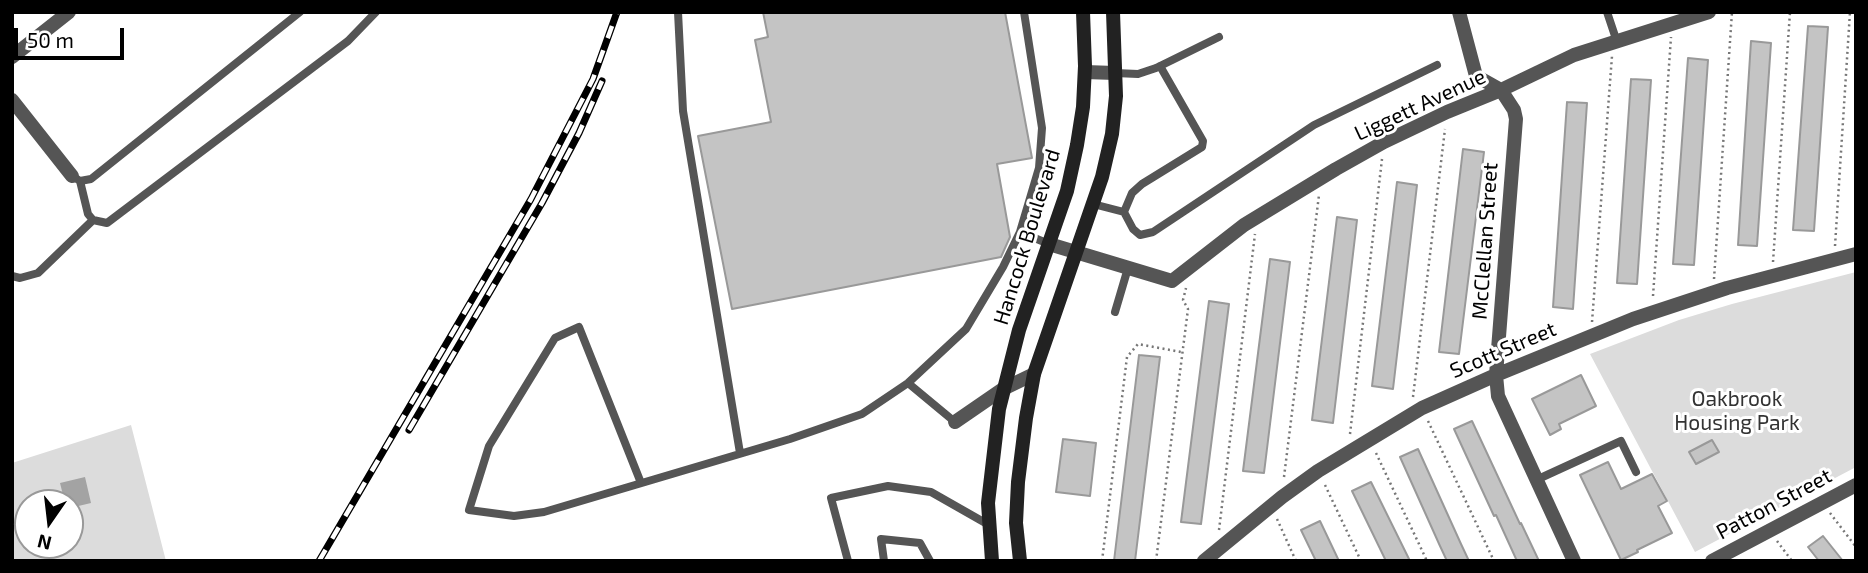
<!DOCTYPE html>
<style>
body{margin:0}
#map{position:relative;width:1868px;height:573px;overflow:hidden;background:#fff;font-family:"Exo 2",sans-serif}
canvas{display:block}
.frame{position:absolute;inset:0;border:14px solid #000;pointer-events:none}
.north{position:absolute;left:14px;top:489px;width:70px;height:70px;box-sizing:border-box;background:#fff;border:2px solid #999;border-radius:50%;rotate:194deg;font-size:19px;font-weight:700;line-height:28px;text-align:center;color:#000}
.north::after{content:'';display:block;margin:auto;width:24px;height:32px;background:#000;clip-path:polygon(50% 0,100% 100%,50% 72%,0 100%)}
.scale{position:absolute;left:14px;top:28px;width:110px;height:32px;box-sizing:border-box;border:4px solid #000;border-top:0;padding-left:9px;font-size:21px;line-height:24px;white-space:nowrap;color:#000;-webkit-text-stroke:5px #fff;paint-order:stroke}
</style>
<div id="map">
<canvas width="1868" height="573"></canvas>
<div class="frame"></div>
<div class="north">N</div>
<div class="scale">50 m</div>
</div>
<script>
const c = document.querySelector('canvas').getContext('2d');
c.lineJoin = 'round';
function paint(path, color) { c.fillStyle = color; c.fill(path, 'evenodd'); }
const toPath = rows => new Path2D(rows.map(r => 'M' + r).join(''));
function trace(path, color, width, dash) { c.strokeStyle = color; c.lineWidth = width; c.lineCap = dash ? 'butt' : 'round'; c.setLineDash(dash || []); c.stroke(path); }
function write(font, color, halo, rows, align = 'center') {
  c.font = font + ' "Exo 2",sans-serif'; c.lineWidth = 6; c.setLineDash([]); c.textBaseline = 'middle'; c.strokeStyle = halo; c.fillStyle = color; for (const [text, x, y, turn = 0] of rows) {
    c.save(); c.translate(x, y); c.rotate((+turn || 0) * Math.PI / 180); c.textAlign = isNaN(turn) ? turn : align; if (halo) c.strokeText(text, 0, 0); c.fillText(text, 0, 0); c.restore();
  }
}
paint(toPath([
 [1856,272,1856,467,1695,552,1590,354,1679,320,1732,304],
 [131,425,166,561,12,561,12,463],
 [28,503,70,503,70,545,28,545]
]), '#dcdcdc');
paint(toPath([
 [85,477,91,503,70,508,70,503,65,503,60,483]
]), '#a3a3a3');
const building = toPath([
 [763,12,1005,12,1032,158,997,164,1010,237,1001,257,732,309,698,136,771,122,755,40,768,37,763,12],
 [1808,26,1828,27,1814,231,1793,230,1808,26],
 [1751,41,1771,43,1757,246,1738,245,1751,41],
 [1688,58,1708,60,1694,265,1673,264,1688,58],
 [1631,79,1651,80,1637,284,1617,283,1631,79],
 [1567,102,1587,103,1573,309,1553,307,1567,102],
 [1463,149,1484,152,1459,354,1439,352,1463,149],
 [1397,182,1417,185,1393,389,1372,386,1397,182],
 [1337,217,1357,220,1333,423,1312,420,1337,217],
 [1270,259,1290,262,1264,473,1243,471,1270,259],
 [1209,301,1229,304,1201,524,1181,522,1209,301],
 [1139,355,1160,357,1135,561,1114,561,1139,355],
 [1581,375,1596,406,1559,424,1561,429,1550,435,1532,399,1581,375],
 [1472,421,1520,524,1521,523,1539,561,1517,561,1496,515,1494,516,1454,429,1472,421],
 [1063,439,1096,443,1090,496,1056,492,1063,439],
 [1712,440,1719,452,1696,464,1689,452,1712,440],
 [1418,449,1461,544,1469,561,1447,561,1440,546,1400,457,1418,449],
 [1608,462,1621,489,1652,474,1667,501,1658,506,1672,533,1637,550,1638,552,1621,560,1580,475,1608,462],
 [1371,482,1410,561,1386,561,1352,491,1371,482],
 [1320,521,1339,561,1316,561,1301,530,1320,521],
 [1823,536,1843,561,1819,561,1808,547,1823,536]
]);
paint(building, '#c4c4c4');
trace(building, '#999', 2);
trace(toPath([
 [1835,246,1850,12],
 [1773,262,1790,12],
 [1714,279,1732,12],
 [1653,296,1671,37],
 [1592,322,1612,56],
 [1413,397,1445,129],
 [1428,421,1494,561],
 [1350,434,1382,159],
 [1376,453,1427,561],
 [1284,477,1319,195],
 [1325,485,1361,561],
 [1830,513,1856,547],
 [1277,519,1296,561],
 [1219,530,1255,234],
 [1777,541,1792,561],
 [1102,561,1127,357,1138,344,1181,352],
 [1156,561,1188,309,1183,300,1186,288]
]), '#777', 2.5, [2, 3.5]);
trace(toPath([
 [678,12,683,111,740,453],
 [1607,12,1617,42],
 [1115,73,1138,74,1156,68,1219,37],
 [77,179,80,181,91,179,300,12],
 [80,181,88,214,93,220,107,223,348,41,376,12],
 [1093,204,1124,212,1133,229,1140,235,1153,232,1314,125,1437,65],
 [1124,212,1132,193,1142,184,1202,147,1203,141,1160,66],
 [1020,232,1039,168,1042,128,1024,12],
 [12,276,20,278,38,273,93,220],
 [1115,312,1128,268],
 [908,383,955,422],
 [1536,480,1621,441,1636,472],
 [641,483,579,327,555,338,489,446,469,510,514,516,544,512,790,439,862,414,908,383,966,329,1003,267,1020,232,1049,244],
 [848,561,831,498,888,486,931,492,989,525],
 [884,561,881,539,920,543,930,561]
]), '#555', 8);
trace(toPath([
 [1459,12,1476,76,1501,90,1514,110,1516,119,1496,375,1498,396,1574,561],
 [12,57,69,12],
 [1085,72,1115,73],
 [12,100,72,176],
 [1049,244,1172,281,1244,225,1336,169,1384,142,1447,112,1501,90,1574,55,1709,12],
 [955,422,1003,389,1034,374],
 [1204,561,1282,497,1318,471,1422,408,1496,375,1633,319,1727,288,1856,254],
 [1712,561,1856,485]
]), '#555', 14);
trace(toPath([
 [992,561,988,503,999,409,1019,330,1067,191,1077,145,1083,107,1085,66,1083,12],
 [1020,561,1016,523,1018,482,1026,418,1034,374,1102,177,1112,134,1116,96,1113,12]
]), '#222', 14);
const rail = toPath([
 [409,430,542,203,579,133,602,81],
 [319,561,531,199,593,79,617,12]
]);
trace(rail, '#000', 7);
trace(rail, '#fff', 4.5, [13]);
write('21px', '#000', '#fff', [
 ["Liggett Avenue",1420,105,-25],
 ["Hancock Boulevard",1027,237,-73],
 ["McClellan Street",1485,241,-86],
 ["Scott Street",1503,350,-23],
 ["Patton Street",1774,504,-28]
]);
write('21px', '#333', '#fff', [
 ["Oakbrook",1737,399],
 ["Housing Park",1737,423]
]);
</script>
